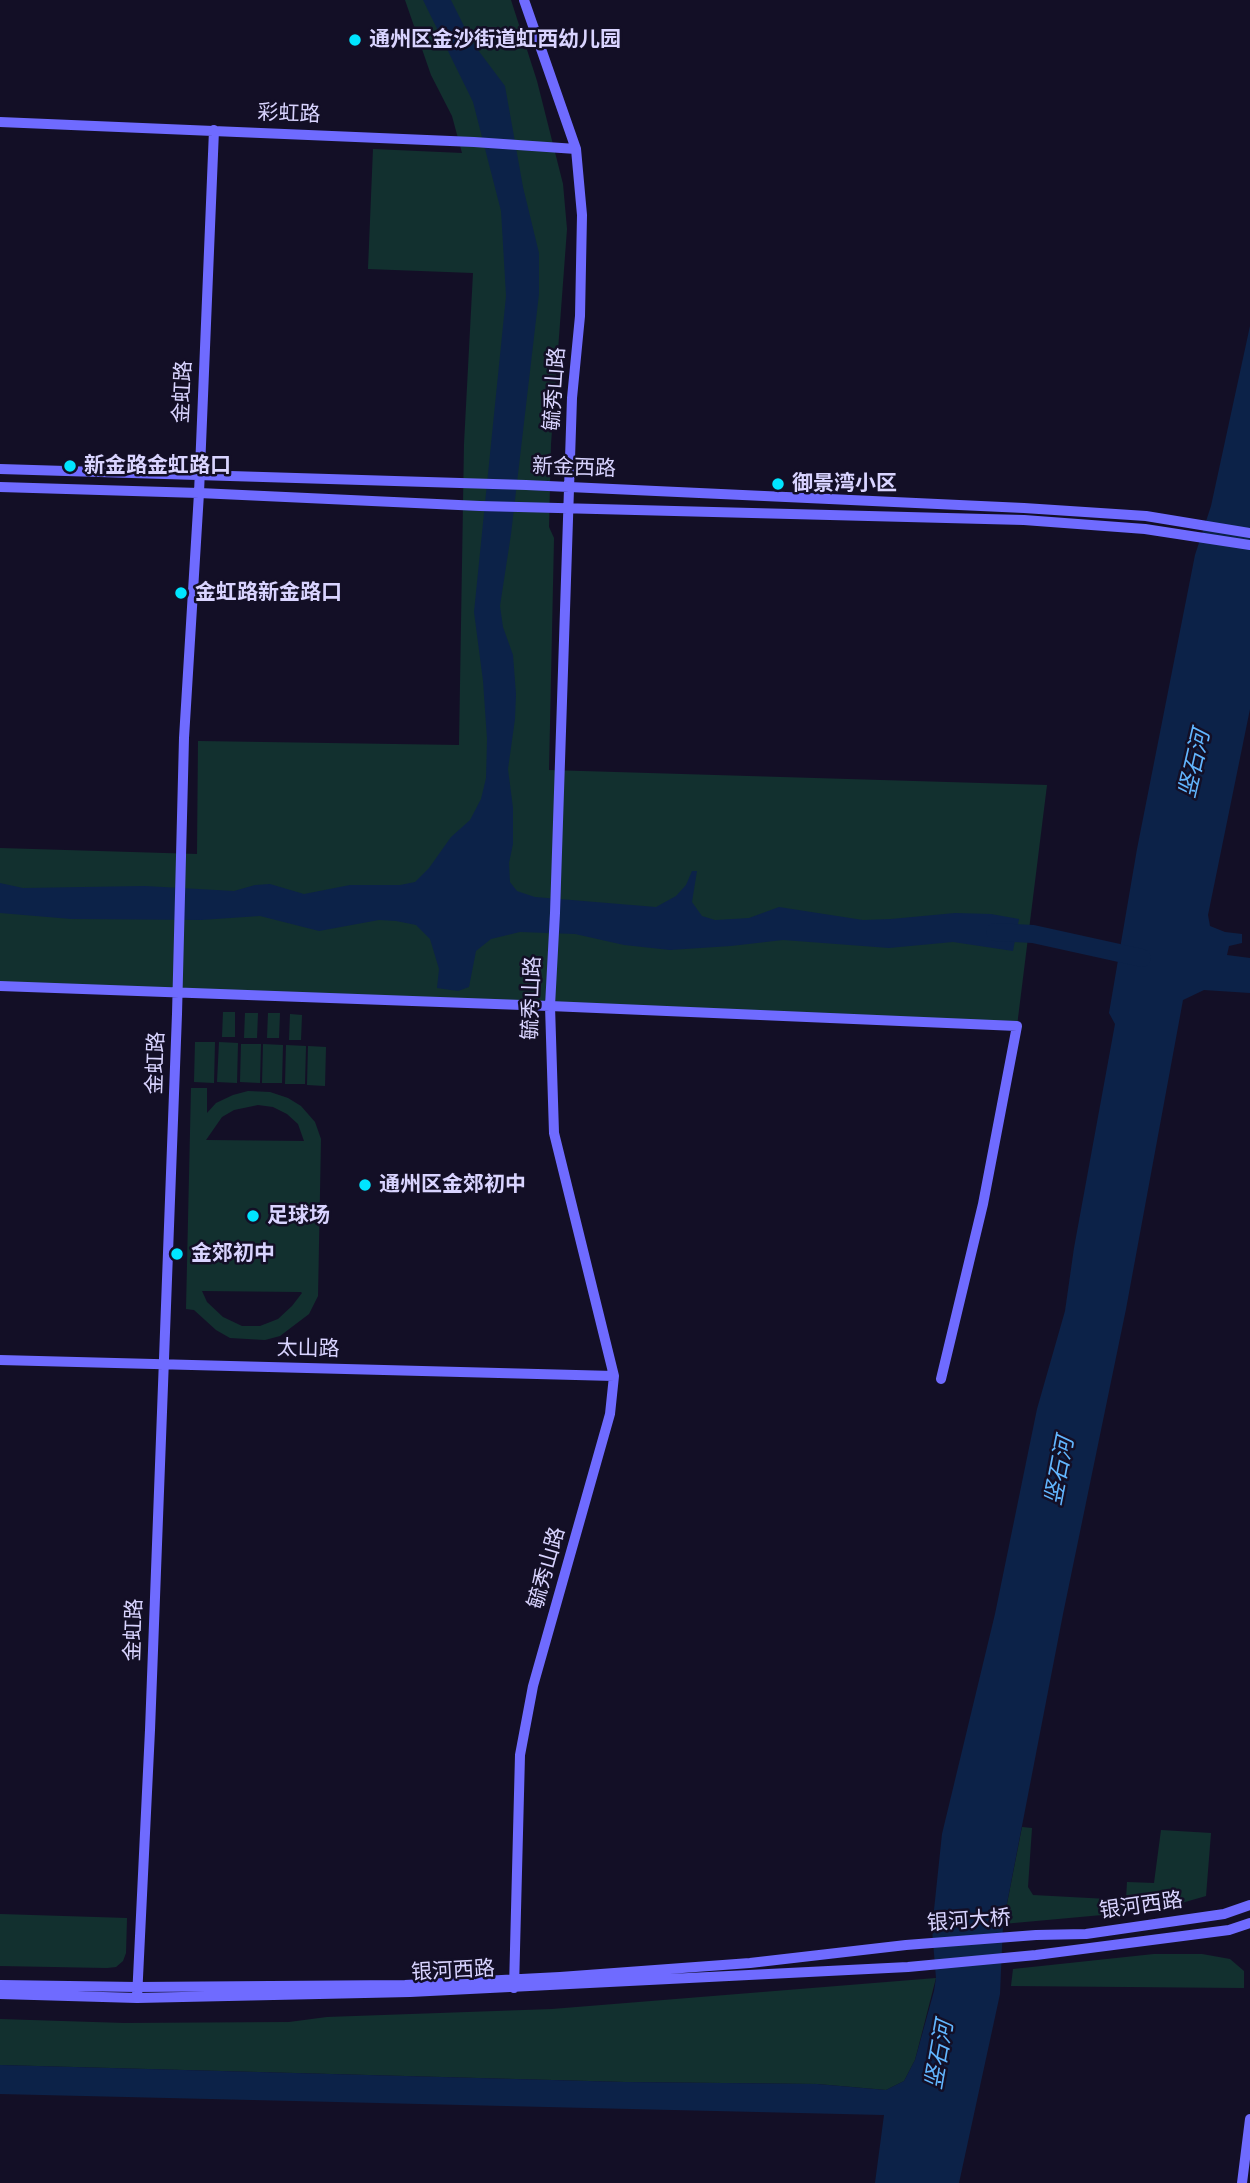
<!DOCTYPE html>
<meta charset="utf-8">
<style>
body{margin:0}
canvas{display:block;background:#130f26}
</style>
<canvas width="1250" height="2183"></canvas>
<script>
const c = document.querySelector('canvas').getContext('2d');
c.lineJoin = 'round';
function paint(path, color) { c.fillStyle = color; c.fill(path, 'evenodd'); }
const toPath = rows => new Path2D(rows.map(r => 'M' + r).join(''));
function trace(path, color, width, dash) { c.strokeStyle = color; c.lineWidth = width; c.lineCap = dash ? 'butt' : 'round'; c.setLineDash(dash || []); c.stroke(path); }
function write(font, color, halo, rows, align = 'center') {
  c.font = font + ' "IBM Plex Sans","Noto Sans SC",sans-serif'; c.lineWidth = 5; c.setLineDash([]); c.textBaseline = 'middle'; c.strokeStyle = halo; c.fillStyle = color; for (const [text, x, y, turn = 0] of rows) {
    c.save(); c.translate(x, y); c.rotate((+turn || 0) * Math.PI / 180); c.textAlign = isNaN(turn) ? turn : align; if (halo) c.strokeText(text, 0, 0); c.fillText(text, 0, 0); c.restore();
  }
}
paint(toPath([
 [405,0,511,0,537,81,563,184,567,229,551,444,549,527,554,538,549,770,1047,785,1017,1026,0,986,0,848,197,854,198,741,459,745,464,444,473,273,368,269,373,149,462,153,452,116,431,75],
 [223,1012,235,1012,235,1037,222,1037],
 [245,1013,258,1013,257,1038,244,1038],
 [268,1013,280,1013,279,1038,267,1038],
 [290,1014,302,1015,301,1040,289,1040],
 [195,1042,215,1042,214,1083,194,1082],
 [219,1042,238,1043,237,1083,217,1082],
 [241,1044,261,1044,260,1083,240,1082],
 [263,1044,283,1045,282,1083,262,1083],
 [286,1045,306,1046,305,1084,285,1084],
 [308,1046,326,1047,325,1086,307,1085],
 [191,1088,207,1088,207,1113,216,1103,233,1095,248,1091,270,1092,288,1098,301,1106,315,1122,321,1139,318,1296,309,1314,280,1336,265,1340,230,1338,216,1330,194,1310,186,1309],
 [258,1105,273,1107,287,1114,298,1124,304,1141,206,1140,222,1117,234,1110],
 [202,1291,301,1292,302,1293,292,1306,278,1319,260,1326,242,1326,223,1317,207,1302],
 [1022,1827,1032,1828,1028,1887,1033,1895,1126,1900,1127,1882,1154,1883,1161,1830,1211,1833,1206,1896,1157,1910,1003,1924],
 [0,1914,127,1918,126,1953,123,1961,116,1967,107,1968,0,1966],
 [1154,1954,1202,1954,1230,1959,1244,1971,1244,1988,1011,1986,1013,1969],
 [936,1978,915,2060,904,2081,886,2090,817,2084,625,2082,0,2065,0,2019,124,2023,289,2022,327,2017,552,2009]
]), '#12302f');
paint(toPath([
 [423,0,451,0,472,42,505,86,523,187,539,253,539,294,511,534,500,606,503,627,513,655,516,694,515,719,508,769,513,808,513,844,509,863,510,882,517,891,535,897,656,907,676,896,686,885,692,871,697,871,692,902,702,916,715,920,749,918,779,907,863,920,891,919,955,913,991,914,1019,919,1013,951,953,942,889,948,783,940,731,946,670,950,624,945,575,934,520,932,491,939,476,951,469,987,458,991,437,988,439,969,430,939,416,925,396,921,379,920,319,931,260,916,201,920,71,919,0,913,0,883,23,888,145,886,234,891,255,885,270,884,304,894,350,885,400,885,415,882,429,868,451,837,470,820,481,799,486,778,487,739,483,681,474,612,506,296,501,211,473,102],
 [1250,326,1250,709,1208,915,1210,926,1225,932,1242,934,1242,943,1229,946,1227,955,1250,958,1250,993,1204,990,1183,1000,1126,1309,1063,1614,1003,1924,1000,1994,959,2183,875,2183,884,2115,0,2094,0,2065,625,2082,817,2084,886,2090,904,2081,915,2060,934,1991,936,1978,932,1929,942,1834,995,1614,1037,1409,1065,1311,1074,1248,1115,1024,1109,1013,1137,849,1195,555,1211,506]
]), '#0c2248');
trace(toPath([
 [995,932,1033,934,1142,958]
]), '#0c2248', 18);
trace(toPath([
 [0,122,474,142,576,149],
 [0,469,526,485,1024,508,1146,516,1250,533],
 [0,487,199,493,480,506,1024,520,1145,529,1250,545],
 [0,986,550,1006,1017,1026,983,1204,941,1379],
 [0,1360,614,1376],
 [0,1985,137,1987,405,1985,560,1977,750,1963,906,1945,1036,1935,1086,1934,1224,1914,1250,1905],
 [514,1988,520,1755,533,1686,610,1414,614,1376,554,1133,550,1006,555,913,572,398,580,316,582,215,576,149,524,0],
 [0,1994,137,1998,410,1992,908,1967,1036,1955,1229,1930,1250,1923],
 [137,1998,150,1730,177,1014,184,738,199,493,214,130],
 [1242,2183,1250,2119]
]), '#6f6bff', 10);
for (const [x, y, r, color] of [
 [355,40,7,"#00e5ff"],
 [70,466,7,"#00e5ff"],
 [778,484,7,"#00e5ff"],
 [181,593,7,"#00e5ff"],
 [365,1185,7,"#00e5ff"],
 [253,1216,7,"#00e5ff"],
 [177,1254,7,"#00e5ff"]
]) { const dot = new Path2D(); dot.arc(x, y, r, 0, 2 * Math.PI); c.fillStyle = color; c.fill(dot); trace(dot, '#130f26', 2.5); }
write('bold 21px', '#d9d4ff', '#130f26', [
 ["通州区金沙街道虹西幼儿园",369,40],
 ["新金路金虹路口",84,466],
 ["御景湾小区",792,484],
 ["金虹路新金路口",195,593],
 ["通州区金郊初中",379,1185],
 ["足球场",267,1216],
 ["金郊初中",191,1254]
], 'left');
write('21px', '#d9d4ff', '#130f26', [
 ["彩虹路",289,114,2],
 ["毓秀山路",555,389,-86],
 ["金虹路",183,392,-87],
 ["新金西路",574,468,2],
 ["毓秀山路",532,998,-88],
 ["金虹路",156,1063,-88],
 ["太山路",308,1349,1],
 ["毓秀山路",547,1568,-74],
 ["金虹路",134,1630,-88],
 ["银河西路",1141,1906,-8],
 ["银河大桥",969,1921,-4],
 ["银河西路",453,1971,-3]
]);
write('italic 23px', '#62b6ff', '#130f26', [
 ["竖石河",1195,764,-77],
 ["竖石河",1060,1471,-79],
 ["竖石河",940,2055,-80]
]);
</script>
